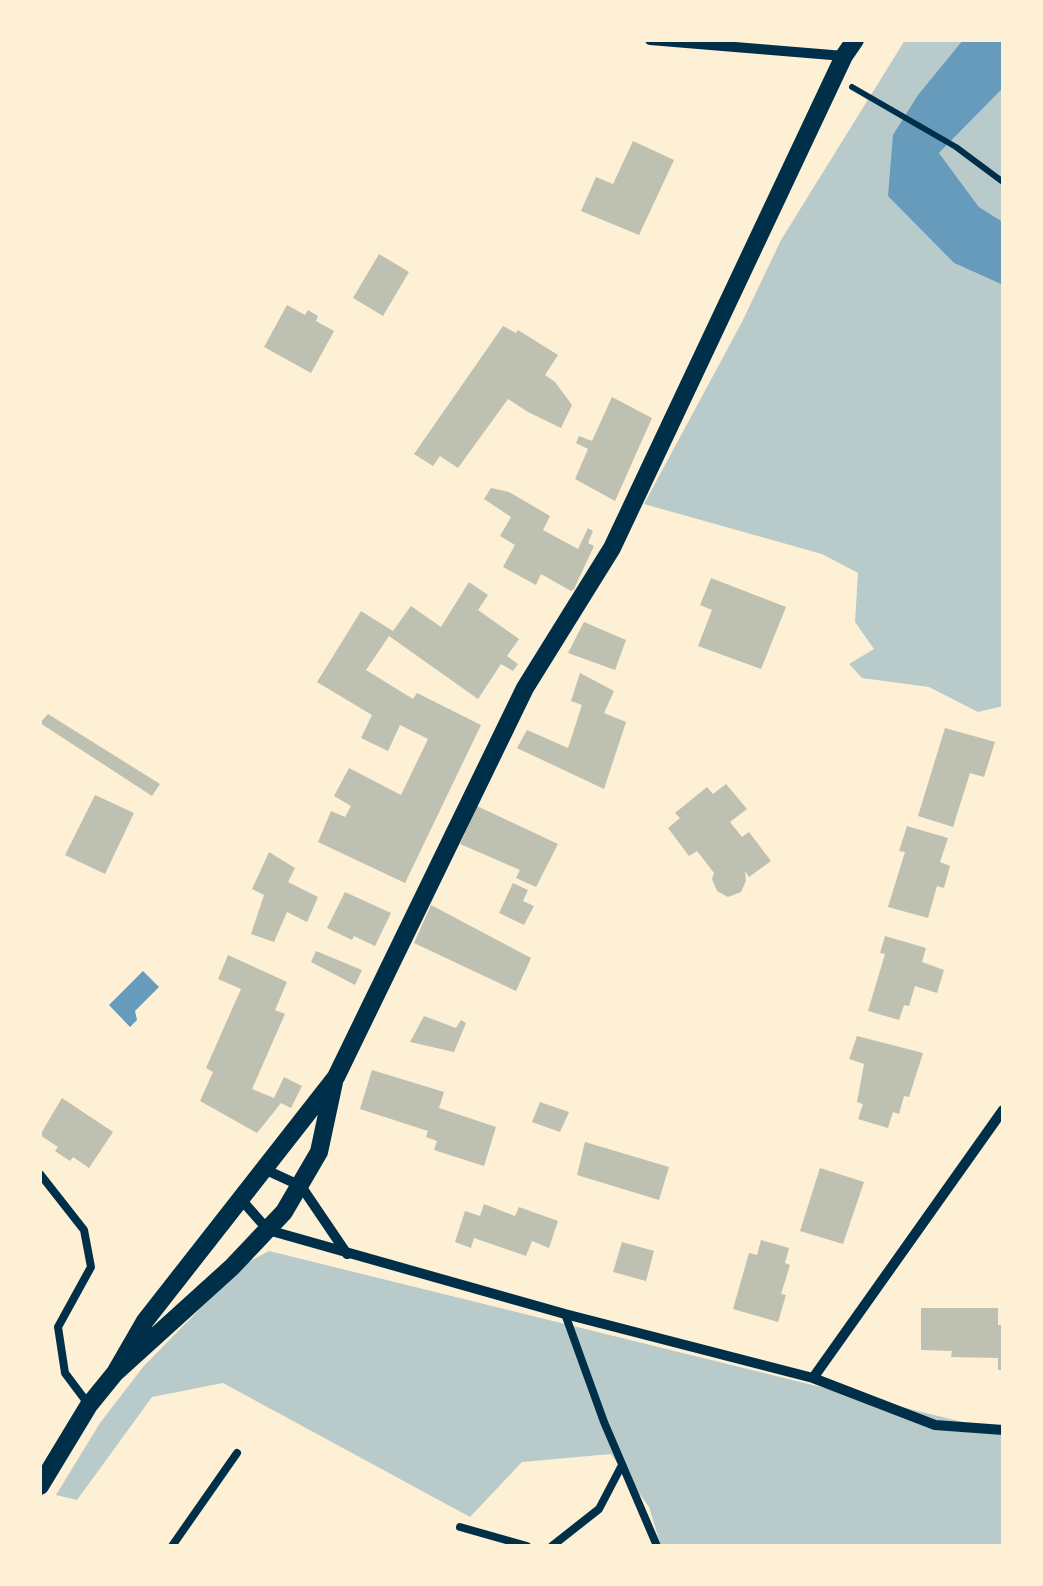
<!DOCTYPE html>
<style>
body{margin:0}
#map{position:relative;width:1043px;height:1586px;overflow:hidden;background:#fdf0d5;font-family:Ubuntu,sans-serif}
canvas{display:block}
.frame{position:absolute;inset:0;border:42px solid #fdf0d5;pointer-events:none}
</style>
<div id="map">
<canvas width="1043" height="1586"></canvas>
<div class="frame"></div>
</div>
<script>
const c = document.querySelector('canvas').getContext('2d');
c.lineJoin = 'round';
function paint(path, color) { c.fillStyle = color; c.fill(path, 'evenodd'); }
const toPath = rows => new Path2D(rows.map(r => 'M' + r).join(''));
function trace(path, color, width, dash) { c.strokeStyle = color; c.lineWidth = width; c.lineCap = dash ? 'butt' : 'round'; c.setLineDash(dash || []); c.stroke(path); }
paint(toPath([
 [905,40,963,40,888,195,954,263,1003,285,1003,706,978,712,929,687,862,678,849,664,874,649,855,622,858,573,822,554,644,504,742,322,781,240],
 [1003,88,1003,222,979,207,939,153],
 [269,1251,1003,1432,1003,1546,661,1546,649,1507,611,1454,522,1462,470,1517,223,1383,152,1397,77,1500,56,1495,100,1423,143,1367,243,1265]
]), '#b9caca');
paint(toPath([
 [963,40,1003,40,1003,88,939,153,979,207,1003,222,1003,285,954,263,888,196,893,135,918,95],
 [143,971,159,987,135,1011,137,1020,130,1027,109,1005]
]), '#669bbc');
paint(toPath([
 [633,141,674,160,639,235,581,211,596,177,613,184],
 [379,254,409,272,383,316,353,298],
 [287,305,305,315,308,310,318,316,316,321,334,331,311,373,264,347],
 [503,326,516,333,518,330,558,355,545,375,555,382,572,405,561,428,528,412,508,399,458,468,440,456,433,466,414,454],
 [612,397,652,418,615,501,575,479,588,449,576,443,579,436,592,441],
 [491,488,509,492,550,516,543,530,578,549,588,528,593,531,588,543,594,546,574,589,571,591,541,574,536,585,503,567,515,545,500,536,511,517,484,499],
 [711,578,786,607,761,669,698,646,712,610,700,605],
 [469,582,488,595,478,610,519,639,507,656,518,664,513,671,501,664,478,699,389,636,366,670,413,699,417,693,481,725,405,883,318,842,331,811,345,817,351,806,334,796,349,768,401,795,428,739,400,725,388,751,361,738,372,715,317,682,361,611,393,631,411,606,441,627],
 [584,622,626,640,615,670,568,653],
 [580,673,614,691,604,713,626,722,604,789,517,748,527,730,568,748,582,705,571,701],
 [48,714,160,784,152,796,40,723],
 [945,728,995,742,984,777,970,773,953,827,918,816],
 [726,784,747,809,730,822,742,837,749,832,771,861,749,877,745,871,746,881,741,892,728,897,717,891,712,879,714,873,697,851,689,856,668,828,680,818,675,813,707,787,713,794],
 [95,795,134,813,105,874,65,855],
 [477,806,558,844,536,887,516,878,520,870,460,844],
 [907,826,948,838,940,862,950,866,944,888,937,886,928,918,888,907,905,852,899,851],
 [269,852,295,868,288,882,318,897,307,922,287,912,274,942,251,934,264,895,252,889],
 [513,883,528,890,523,901,534,906,524,925,499,913],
 [345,892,391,913,375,946,354,936,352,940,327,928],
 [431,905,531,958,516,991,414,943],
 [885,936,926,948,922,962,944,970,937,993,915,986,909,1006,904,1005,899,1020,868,1011,885,954,880,953],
 [316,951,362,970,355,985,311,962],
 [228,955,287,982,275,1010,285,1014,252,1089,274,1098,284,1077,302,1086,291,1108,281,1103,257,1133,200,1101,213,1072,206,1068,241,989,218,979],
 [424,1016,456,1028,461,1020,466,1023,454,1052,410,1042],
 [857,1036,923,1053,909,1097,904,1096,899,1114,893,1112,888,1128,858,1119,863,1104,857,1102,864,1064,849,1059],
 [372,1070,444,1092,439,1108,496,1127,484,1166,434,1150,437,1141,426,1137,428,1131,360,1109],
 [62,1098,113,1132,89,1168,73,1157,70,1161,55,1151,58,1147,40,1135],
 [540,1102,569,1112,560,1132,532,1122],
 [585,1142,669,1167,659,1200,577,1175],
 [820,1168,864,1182,843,1244,800,1231],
 [484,1204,515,1216,519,1207,558,1221,549,1248,532,1241,526,1256,474,1238,471,1248,455,1242,465,1211,480,1216],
 [761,1240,789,1248,785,1263,790,1265,781,1294,786,1295,778,1322,733,1309,749,1253,757,1255],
 [622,1242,654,1251,646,1281,613,1272],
 [921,1308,998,1308,998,1325,1003,1325,1003,1370,998,1370,998,1358,951,1357,952,1351,921,1350]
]), '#bec0b2');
trace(toPath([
 [852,87,956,147,1003,182]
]), '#003049', 6);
trace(toPath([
 [40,1174,84,1230,91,1267,58,1327,65,1373,89,1405],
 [565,1314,604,1422,657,1546],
 [460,1527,527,1546],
 [172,1546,237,1453],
 [552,1546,599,1509,622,1465]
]), '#003049', 8);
trace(toPath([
 [650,40,844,56],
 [264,1169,301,1186,347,1254],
 [239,1197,268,1230,565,1314,813,1378,935,1425,1003,1430],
 [813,1378,1003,1110]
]), '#003049', 10);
trace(toPath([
 [115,1373,145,1321,336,1077,525,688,612,548,844,56,855,40],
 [40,1486,89,1405,115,1373,232,1267,284,1212,319,1152,334,1082]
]), '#003049', 18);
</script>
